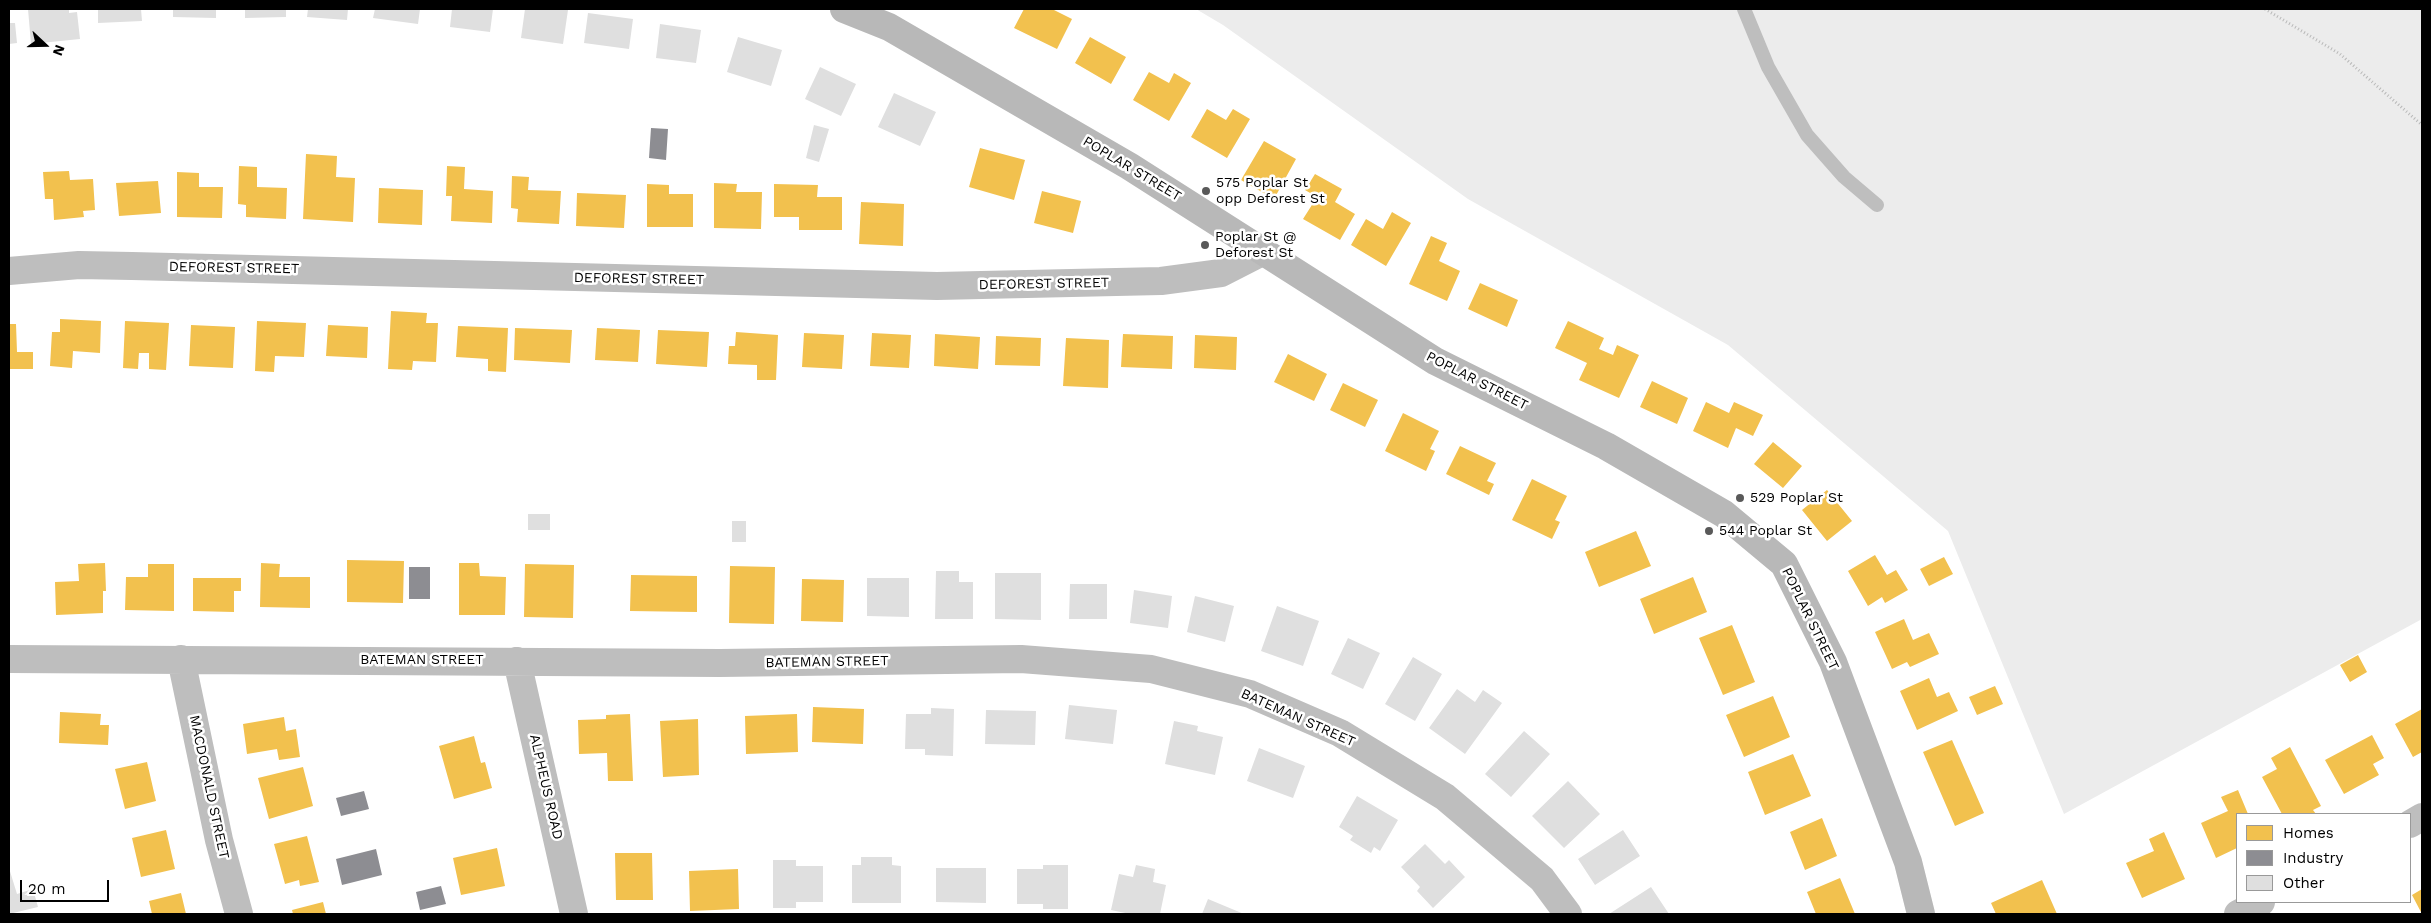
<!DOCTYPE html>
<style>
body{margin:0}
#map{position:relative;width:2431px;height:923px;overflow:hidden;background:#fff;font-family:"Work Sans",sans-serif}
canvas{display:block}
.frame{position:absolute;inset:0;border:10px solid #000;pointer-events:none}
.legend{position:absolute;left:2236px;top:813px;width:175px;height:90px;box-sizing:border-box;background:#fff;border:1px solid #999;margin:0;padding:6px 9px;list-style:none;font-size:15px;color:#000}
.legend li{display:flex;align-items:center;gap:10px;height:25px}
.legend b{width:25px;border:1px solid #999}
.north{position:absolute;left:20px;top:20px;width:50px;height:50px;-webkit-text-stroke:4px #fff;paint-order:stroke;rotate:111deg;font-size:14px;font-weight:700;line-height:20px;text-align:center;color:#000}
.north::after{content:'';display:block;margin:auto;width:18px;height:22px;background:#000;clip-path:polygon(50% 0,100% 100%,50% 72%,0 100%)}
.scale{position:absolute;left:20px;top:880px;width:89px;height:22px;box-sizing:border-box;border:2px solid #000;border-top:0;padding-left:6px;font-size:15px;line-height:18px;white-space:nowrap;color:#000;-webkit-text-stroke:4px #fff;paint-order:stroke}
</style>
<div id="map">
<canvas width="2431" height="923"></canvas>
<div class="frame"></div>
<ul class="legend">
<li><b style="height:14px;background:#f2c14e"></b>Homes</li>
<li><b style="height:14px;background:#8d8d92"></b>Industry</li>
<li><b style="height:14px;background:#dfdfdf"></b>Other</li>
</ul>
<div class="north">N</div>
<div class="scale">20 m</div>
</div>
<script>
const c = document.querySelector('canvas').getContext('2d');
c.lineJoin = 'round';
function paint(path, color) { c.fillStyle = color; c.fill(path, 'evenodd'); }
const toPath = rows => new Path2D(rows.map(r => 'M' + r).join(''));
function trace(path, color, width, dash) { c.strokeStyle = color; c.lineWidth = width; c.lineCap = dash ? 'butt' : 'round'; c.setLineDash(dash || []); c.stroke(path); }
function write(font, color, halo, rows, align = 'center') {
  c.font = font + ' "Work Sans",sans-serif'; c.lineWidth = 5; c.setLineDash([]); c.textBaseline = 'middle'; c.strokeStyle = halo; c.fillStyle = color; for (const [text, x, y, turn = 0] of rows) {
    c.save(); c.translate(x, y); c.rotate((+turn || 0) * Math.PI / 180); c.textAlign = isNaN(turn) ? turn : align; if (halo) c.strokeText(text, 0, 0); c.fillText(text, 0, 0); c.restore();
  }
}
paint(toPath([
 [1196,9,2422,9,2422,619,2064,814,1948,531,1728,345,1468,199,1223,25]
]), '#ececec');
paint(toPath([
 [1024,9,1052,9,1072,19,1057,49,1014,28],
 [1090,37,1126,57,1111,84,1075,63],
 [1149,72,1169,83,1174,73,1191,83,1169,121,1133,100],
 [1207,109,1226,120,1233,109,1250,119,1227,158,1191,137],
 [1264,141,1296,159,1274,199,1241,180],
 [980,148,1025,160,1014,200,969,187],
 [306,154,337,156,336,177,355,178,353,222,303,219],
 [239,166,257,167,257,187,287,188,286,219,246,217,246,205,238,204],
 [447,166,465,167,464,189,493,191,492,223,451,221,452,196,446,196],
 [69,171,70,180,93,179,95,210,83,211,84,217,54,220,53,199,45,199,43,172],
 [177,172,199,173,199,187,223,187,222,218,177,217],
 [1315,174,1342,189,1335,202,1355,214,1340,240,1303,219,1317,197,1305,190],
 [512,176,529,177,528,190,561,191,559,224,517,222,518,209,511,208],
 [158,181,161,213,119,216,116,183],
 [714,183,737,184,736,192,762,192,761,229,714,228],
 [647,184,669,185,669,194,693,194,693,227,647,227],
 [774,184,818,185,817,197,842,197,842,230,799,230,799,217,774,217],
 [379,188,423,190,422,225,378,223],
 [1042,191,1081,201,1073,233,1034,223],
 [577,193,626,195,624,228,576,226],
 [861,202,904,204,903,246,859,244],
 [1392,212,1411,223,1386,266,1351,245,1366,219,1383,229],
 [1431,236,1447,243,1439,261,1460,271,1447,301,1409,284],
 [1480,283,1518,300,1507,327,1468,309],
 [391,311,427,313,426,323,438,323,436,362,413,361,412,370,388,369],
 [60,319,101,321,100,353,73,351,72,368,50,366,52,332,60,332],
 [125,321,169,323,166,370,149,369,149,353,139,353,138,369,123,368],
 [257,321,306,323,304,357,275,356,274,372,255,371],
 [1568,321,1604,338,1599,349,1613,355,1617,345,1639,355,1619,398,1579,380,1587,363,1555,348],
 [9,324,16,324,17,352,33,352,33,369,9,369],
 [191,325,235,327,233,368,189,366],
 [328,325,368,327,367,358,326,356],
 [458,326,508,328,506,372,488,371,488,359,456,357],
 [515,328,572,330,570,363,514,360],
 [597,328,640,330,638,362,595,360],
 [658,330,709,332,707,367,656,364],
 [736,332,778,335,776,380,757,380,757,365,728,364,729,346,735,346],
 [804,333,844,335,842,369,802,367],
 [872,333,911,335,909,368,870,366],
 [935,334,980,337,978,369,934,366],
 [1123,334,1173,336,1172,369,1121,367],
 [1195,335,1237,337,1236,370,1194,368],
 [996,336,1041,338,1040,366,995,365],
 [1066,338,1109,340,1108,388,1063,386],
 [1288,354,1327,374,1314,401,1274,382],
 [1652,381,1688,398,1677,424,1640,407],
 [1343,383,1378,400,1365,427,1330,410],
 [1706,402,1729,413,1734,402,1763,415,1753,436,1736,428,1728,448,1693,431],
 [1403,413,1439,431,1430,449,1435,451,1426,471,1385,451],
 [1773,442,1802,466,1783,488,1754,464],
 [1460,446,1496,463,1487,481,1494,484,1489,495,1446,474],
 [1532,479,1567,496,1555,520,1560,522,1552,539,1512,520],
 [1827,490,1852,521,1827,541,1802,510],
 [1636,531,1651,566,1599,587,1585,552],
 [1875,555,1887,575,1896,570,1908,590,1885,603,1882,597,1868,606,1848,571],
 [1944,557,1953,574,1929,586,1920,569],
 [347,560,404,561,403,603,347,602],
 [105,563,106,591,103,591,103,613,56,615,55,582,79,581,78,564],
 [261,563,280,564,279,577,310,577,310,608,260,607],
 [459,563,479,563,480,576,506,577,505,615,459,615],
 [148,564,174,564,174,611,125,610,126,577,148,577],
 [525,564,574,565,573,618,524,617],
 [730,566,775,567,774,624,729,623],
 [631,575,697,576,697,612,630,611],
 [1693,577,1707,612,1654,634,1640,599],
 [193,578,241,578,241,591,234,591,234,612,193,611],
 [802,579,844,580,843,622,801,621],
 [1904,619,1913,640,1929,633,1939,654,1910,667,1907,662,1892,669,1875,632],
 [1732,625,1755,682,1723,695,1699,638],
 [2358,655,2367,672,2350,682,2340,665],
 [1929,678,1937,697,1949,692,1958,711,1917,730,1900,691],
 [1995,686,2003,704,1977,715,1969,697],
 [1773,696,1790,737,1744,757,1726,715],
 [813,707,864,709,863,744,812,742],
 [2422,709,2422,752,2413,757,2395,724],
 [60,712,101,714,100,725,109,725,108,745,59,743],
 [630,714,633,781,608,781,607,753,579,754,578,720,606,719,606,715],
 [797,714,798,752,746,754,745,716],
 [284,717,286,731,296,729,300,757,279,760,277,749,247,754,243,724],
 [698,719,699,775,663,777,660,721],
 [2372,735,2384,758,2373,764,2379,775,2344,794,2325,760],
 [474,736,481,763,485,762,492,788,454,799,439,746],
 [1952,740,1984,813,1955,826,1923,752],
 [2290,747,2321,806,2313,810,2316,814,2282,814,2262,777,2277,769,2271,758],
 [1793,754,1811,796,1765,815,1748,772],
 [147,762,156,801,125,809,115,769],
 [303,767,313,806,269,819,258,778],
 [2238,790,2248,814,2237,814,2237,848,2216,858,2201,823,2228,811,2221,797],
 [1822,818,1837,856,1805,870,1790,832],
 [166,830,175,869,141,877,132,838],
 [2164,832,2185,879,2142,898,2126,863,2154,851,2149,839],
 [307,836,319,882,300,886,299,880,285,884,274,844],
 [497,848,505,886,461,895,453,858],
 [615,853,652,853,653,900,616,900],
 [738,869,739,909,690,911,689,871],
 [1840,878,1855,914,1816,914,1807,892],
 [2042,880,2057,914,1996,914,1991,903],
 [2422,889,2422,914,2412,895],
 [181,893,186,914,152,914,149,901],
 [323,902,326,914,293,914,292,910]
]), '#f2c14e');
paint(toPath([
 [651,128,668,129,666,160,649,158],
 [409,567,430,567,430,599,409,599],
 [364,791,369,809,341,816,336,798],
 [376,849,382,875,342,885,336,859],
 [441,886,446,904,420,910,416,892]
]), '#8d8d92');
paint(toPath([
 [28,9,69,9,69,13,77,12,80,39,31,44],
 [98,9,141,9,142,21,98,23],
 [173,9,216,9,216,18,173,17],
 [245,9,286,9,286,17,245,18],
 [308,9,348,9,347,20,307,17],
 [375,9,420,9,418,24,373,18],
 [452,9,493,9,490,32,450,27],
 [525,9,568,10,563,44,521,38],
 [588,13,633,19,629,49,584,43],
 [9,23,15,23,17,43,9,44],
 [660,24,701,30,696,63,656,58],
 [738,37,782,50,771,86,727,72],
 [820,67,856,84,841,116,805,99],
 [894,93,936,112,920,146,878,127],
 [814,125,829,129,819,162,806,158],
 [528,514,550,514,550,530,528,530],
 [732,521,746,521,746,542,732,542],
 [936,571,959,571,959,582,973,582,973,619,935,619],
 [995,573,1041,573,1041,620,995,619],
 [867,578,909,578,909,617,867,616],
 [1070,584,1107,584,1107,619,1069,619],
 [1134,590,1172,596,1168,628,1130,623],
 [1195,596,1234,606,1225,642,1187,632],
 [1277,606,1319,621,1303,666,1261,651],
 [1348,638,1380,653,1363,689,1331,674],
 [1413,657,1442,674,1415,721,1385,704],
 [1457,689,1475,702,1483,690,1502,703,1465,754,1429,728],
 [1069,705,1117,710,1113,744,1065,739],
 [931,708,954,709,953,756,925,755,925,749,905,749,906,714,931,714],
 [986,710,1036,711,1035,745,985,744],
 [1174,721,1198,726,1197,731,1223,737,1215,775,1165,764],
 [1524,731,1550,754,1511,797,1485,774],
 [1259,748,1305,766,1293,798,1247,781],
 [1568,781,1600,814,1564,848,1532,816],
 [1357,796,1398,820,1380,851,1374,847,1371,853,1350,840,1353,836,1339,827],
 [1623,830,1640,856,1595,885,1578,859],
 [1425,844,1445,864,1449,860,1465,877,1433,908,1417,891,1420,887,1401,867],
 [861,857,892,857,892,865,901,866,901,903,852,903,852,865,861,865],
 [773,860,796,860,796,866,823,866,823,902,796,902,796,908,773,908],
 [1043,865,1068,865,1068,909,1043,909,1043,904,1017,904,1017,869,1043,869],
 [1136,865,1155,869,1153,882,1166,885,1160,914,1130,914,1111,910,1119,874,1133,877],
 [9,868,17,894,33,889,38,907,9,914],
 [936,868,986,868,986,903,936,902],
 [1651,887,1669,914,1609,914],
 [1208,899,1244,914,1202,914]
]), '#dfdfdf');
trace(toPath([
 [2265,9,2340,54,2422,125]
]), '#b9b9b9', 3, [1, 2.5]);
trace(toPath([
 [1744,9,1768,67,1807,135,1844,177,1877,205]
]), '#bebebe', 14);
trace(toPath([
 [9,271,79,265,132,266,937,286,1161,281,1221,273,1264,251],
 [9,659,720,663,1021,659,1151,669,1250,694,1340,733,1445,797,1542,879,1568,914],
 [181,659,219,840,239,914],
 [517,661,574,914],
 [2410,824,2422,817],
 [2238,914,2261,902]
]), '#bebebe', 28);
trace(toPath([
 [844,9,889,27,1129,166,1435,361,1606,446,1724,514,1784,564,1833,662,1908,862,1921,914]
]), '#b8b8b8', 28);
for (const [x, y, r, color] of [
 [1206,191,5,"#595959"],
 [1205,245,5,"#595959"],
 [1740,498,5,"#595959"],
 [1709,531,5,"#595959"]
]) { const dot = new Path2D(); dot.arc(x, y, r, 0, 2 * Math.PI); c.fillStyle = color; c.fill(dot); trace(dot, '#fff', 2); }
write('14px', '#000', '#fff', [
 ["POPLAR STREET",1132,169,31],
 ["DEFOREST STREET",234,268,1],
 ["DEFOREST STREET",639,279,1],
 ["DEFOREST STREET",1044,284,-1],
 ["POPLAR STREET",1477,381,27],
 ["POPLAR STREET",1810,619,64],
 ["BATEMAN STREET",422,660],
 ["BATEMAN STREET",827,662,-1],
 ["BATEMAN STREET",1298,718,24],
 ["MACDONALD STREET",209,787,78],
 ["ALPHEUS ROAD",546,787,77]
]);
write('14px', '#000', '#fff', [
 ["575 Poplar St",1216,183],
 ["opp Deforest St",1216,199],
 ["Poplar St @",1215,237],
 ["Deforest St",1215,253],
 ["529 Poplar St",1750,498],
 ["544 Poplar St",1719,531]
], 'left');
</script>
